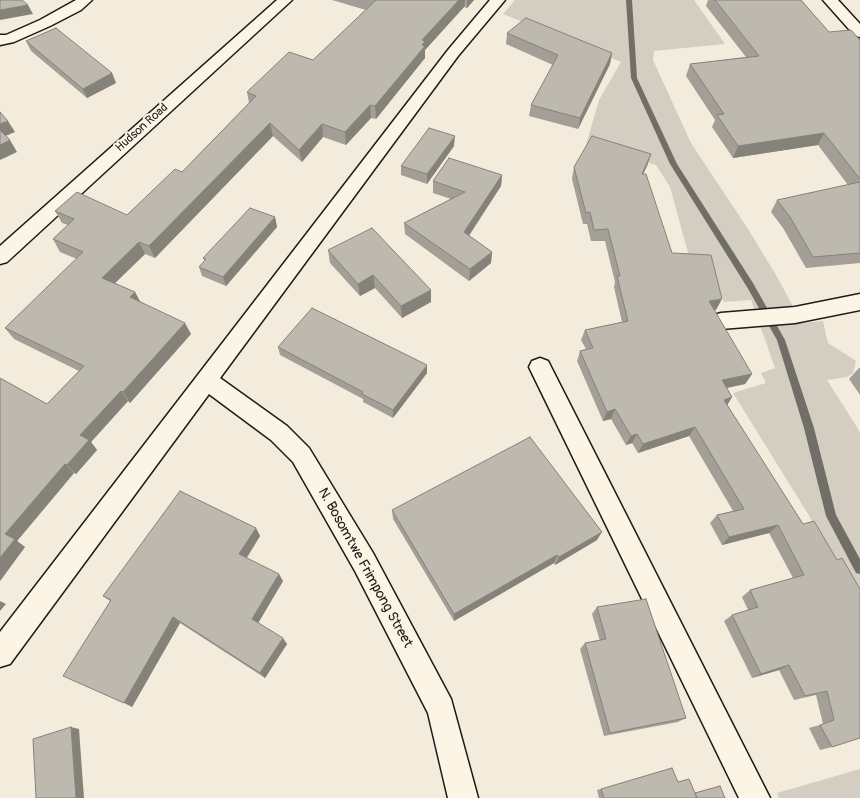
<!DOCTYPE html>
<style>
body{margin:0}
canvas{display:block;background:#f3ecdd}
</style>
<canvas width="860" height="798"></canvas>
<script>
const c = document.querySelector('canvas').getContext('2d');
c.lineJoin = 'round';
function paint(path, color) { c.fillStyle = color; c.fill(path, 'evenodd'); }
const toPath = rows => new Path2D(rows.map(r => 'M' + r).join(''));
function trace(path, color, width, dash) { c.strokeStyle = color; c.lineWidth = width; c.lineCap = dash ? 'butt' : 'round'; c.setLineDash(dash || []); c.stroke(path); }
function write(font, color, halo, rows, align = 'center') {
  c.font = font + ' Pangolin,sans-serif'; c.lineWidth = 4; c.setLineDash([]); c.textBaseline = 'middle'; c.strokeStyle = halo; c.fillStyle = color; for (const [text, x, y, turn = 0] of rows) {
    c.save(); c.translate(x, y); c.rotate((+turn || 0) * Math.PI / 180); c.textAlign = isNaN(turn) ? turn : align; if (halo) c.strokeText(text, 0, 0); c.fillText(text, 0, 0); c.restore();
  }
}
paint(toPath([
 [515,0,694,0,725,44,654,51,653,60,691,143,748,229,776,275,802,323,823,321,828,343,856,361,853,373,847,377,827,380,860,432,860,604,834,556,733,393,766,383,761,373,775,368,751,300,724,302,708,261,690,260,670,187,656,165,586,145,599,100,621,62,503,14],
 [860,769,860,798,779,798,777,793]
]), '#d3cec1');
paint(toPath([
 [626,0,632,0,637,78,677,164,753,283,785,340,814,428,836,515,860,559,860,574,856,573,826,516,804,428,777,340,747,287,670,164,631,78,626,0]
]), '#716e68');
const minor = toPath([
 [76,0,92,0,81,10,50,26,14,42,0,45,0,35,6,35,40,20,76,0],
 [277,0,292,0,7,262,0,264,0,246,277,0],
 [490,0,505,0,458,56,220,378,287,426,309,448,373,553,451,699,478,798,448,798,428,713,355,571,293,462,271,440,209,394,10,664,0,667,0,632,448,50,490,0],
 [823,0,838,0,860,24,860,37,855,36,823,0],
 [860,294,860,310,795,323,721,329,714,327,711,321,714,315,721,313,795,307,860,294],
 [540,358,548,361,770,798,739,798,529,367,532,361,540,358]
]);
trace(minor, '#1c1c1c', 3);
paint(minor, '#fcf5e5');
paint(toPath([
 [332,0,474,0,467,8,464,7,425,50,425,58,376,119,371,118,346,145,323,137,302,162,273,136,155,258,145,254,115,283,135,292,140,301,191,334,130,403,128,401,91,442,97,450,76,474,74,473,17,541,25,547,0,581,47,404,79,371,14,339,5,328,77,259,60,252,53,239,68,225,62,223,55,211,127,215,182,172,249,103,247,92,313,60,366,10],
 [708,0,801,0,829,32,860,40,860,263,806,268,783,228,771,212,777,200,848,185,818,145,733,158,712,127,715,120,686,76,690,64,746,57,706,6],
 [507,33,612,53,610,64,578,129,529,116,531,105,553,65,506,44],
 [26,41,112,73,116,83,87,98,31,51],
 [454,146,427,184,401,175,401,166],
 [651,154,647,166,643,174,672,253,716,310,714,310,752,374,745,384,727,388,732,397,727,405,803,524,837,560,860,589,832,747,820,750,809,728,823,724,816,695,794,700,779,670,752,678,724,621,732,615,748,610,742,597,750,590,793,578,769,533,722,545,710,523,717,515,733,511,689,436,638,453,632,443,626,445,611,419,603,421,577,361,580,351,586,349,581,340,585,330,622,322,614,287,615,282,605,241,591,241,587,224,583,224,572,179,574,167],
 [502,175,501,186,469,236,492,252,491,263,469,281,405,234,404,223,451,199,433,193,433,181],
 [275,217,277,227,226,286,202,276,199,267,205,261,203,258],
 [328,250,431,290,431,302,402,318,375,288,360,296,330,263],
 [278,347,427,373,393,418,363,402,363,399,280,355],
 [859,368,860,368,860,395,849,379],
 [392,510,597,540,555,565,554,563,454,621,393,519],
 [256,528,260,536,247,558,283,581,258,623,287,644,265,678,180,623,132,707,110,601,103,596],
 [597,607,686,718,678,722,604,736,580,649,585,643,600,641,592,614],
 [689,779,695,793,716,787,725,798,599,798,597,790,601,789,678,782]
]), '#a39f96');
paint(toPath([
 [459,0,465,0,464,7,425,50,425,58,376,119,375,106,422,40],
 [467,0,474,0,467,8],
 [28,5,33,14,0,20,0,10],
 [612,53,610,64,578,129,580,118],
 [112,73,116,83,87,98,83,89],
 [370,105,371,118,346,145,345,132],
 [8,121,15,132,3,137,0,132,0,124],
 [270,123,273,136,155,258,149,246],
 [322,124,323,137,302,162,299,150],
 [824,133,818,145,733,158,738,146],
 [455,136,454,146,427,184,427,174],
 [10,140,17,152,0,160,0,145],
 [651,154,647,166,638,185,642,174],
 [502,175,501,186,463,244,464,232],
 [275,217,277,227,226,286,223,277],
 [139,242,145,254,109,289,102,278],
 [492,252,491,263,469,281,470,269],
 [373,275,375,288,360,296,358,284],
 [431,290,431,302,402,318,401,306],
 [135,292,141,304,130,297],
 [722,299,716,310,703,312,709,301],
 [185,323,191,334,130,403,123,392],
 [427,365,427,373,393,418,393,410],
 [752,374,745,384,716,390,722,380],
 [121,391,128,401,91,442,97,450,76,474,67,465,80,435],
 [732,397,726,407,724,400],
 [615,409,611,419,603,421,607,412],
 [695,427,689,436,638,453,643,444],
 [637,434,632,443,626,445,631,436],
 [65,464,74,473,17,541,25,547,0,581,0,558,5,534],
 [778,525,769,533,722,545,729,537],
 [256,528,260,536,244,561,239,554],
 [602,532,597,540,555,565,559,557],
 [557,555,554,563,454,621,454,614],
 [279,574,283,581,257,625,252,619],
 [0,601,6,604,0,611],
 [173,617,180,623,132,707,124,703],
 [283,638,287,644,265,678,260,673],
 [789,665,779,670,752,678,761,674],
 [71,727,79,729,84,798,76,798]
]), '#85827a');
const building = toPath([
 [0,0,22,0,28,5,0,10,0,0],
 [375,0,459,0,422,40,425,41,422,45,425,46,375,106,370,105,345,132,322,124,299,150,270,123,149,246,139,242,102,278,135,292,130,297,185,323,123,392,121,391,80,435,89,440,67,465,65,464,5,534,15,539,0,558,0,378,47,404,84,366,5,328,83,252,53,239,74,219,55,211,77,192,127,215,175,169,182,172,256,96,247,92,289,52,313,60,376,0,375,0],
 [715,0,801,0,829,32,851,30,860,40,860,179,824,133,738,146,717,115,724,114,690,64,759,56,715,0],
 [526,18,612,53,580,118,531,105,558,55,507,33,526,18],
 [56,28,112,73,83,89,26,41,56,28],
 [0,112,8,121,0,124,0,112],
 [429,128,455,136,427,174,401,166,429,128],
 [0,130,10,140,0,145,0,130],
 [592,136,651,154,642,174,646,174,672,253,711,255,722,299,709,301,752,374,722,380,732,397,724,400,803,524,814,521,837,560,842,558,860,589,860,738,832,747,820,725,834,720,827,691,805,696,789,665,761,674,732,615,758,607,750,590,804,575,778,525,729,537,717,515,744,509,695,427,643,444,637,434,631,436,615,409,607,412,580,351,593,348,585,330,628,321,617,276,620,276,608,229,594,230,590,212,586,213,574,167,592,136],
 [449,158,502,175,464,232,492,252,470,269,404,223,465,192,433,181,449,158],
 [860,182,860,253,813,257,790,217,777,200,860,182],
 [250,208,275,217,223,277,199,267,206,259,203,258,250,208],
 [372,228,431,290,401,306,373,275,358,284,328,250,372,228],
 [312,308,427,365,393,410,362,394,363,392,278,347,312,308],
 [530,437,602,532,559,557,557,555,454,614,392,510,530,437],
 [180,491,256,528,239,554,279,574,252,619,283,638,260,673,173,617,124,703,63,676,111,600,103,596,180,491],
 [646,599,686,718,610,733,585,643,606,639,597,607,646,599],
 [71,727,76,798,36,798,33,739,71,727],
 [672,768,678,782,689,779,697,798,604,798,601,789,672,768],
 [720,786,725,798,697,798,695,793,720,786]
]);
paint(building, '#beb9ae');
trace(building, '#85827a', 1);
write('12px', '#1c1c1c', '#fcf5e5', [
 ["Hudson Road",142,128,-42]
]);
write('14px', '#1c1c1c', '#fcf5e5', [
 ["N. Bosomtwe Frimpong Street",365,568,61]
]);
</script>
